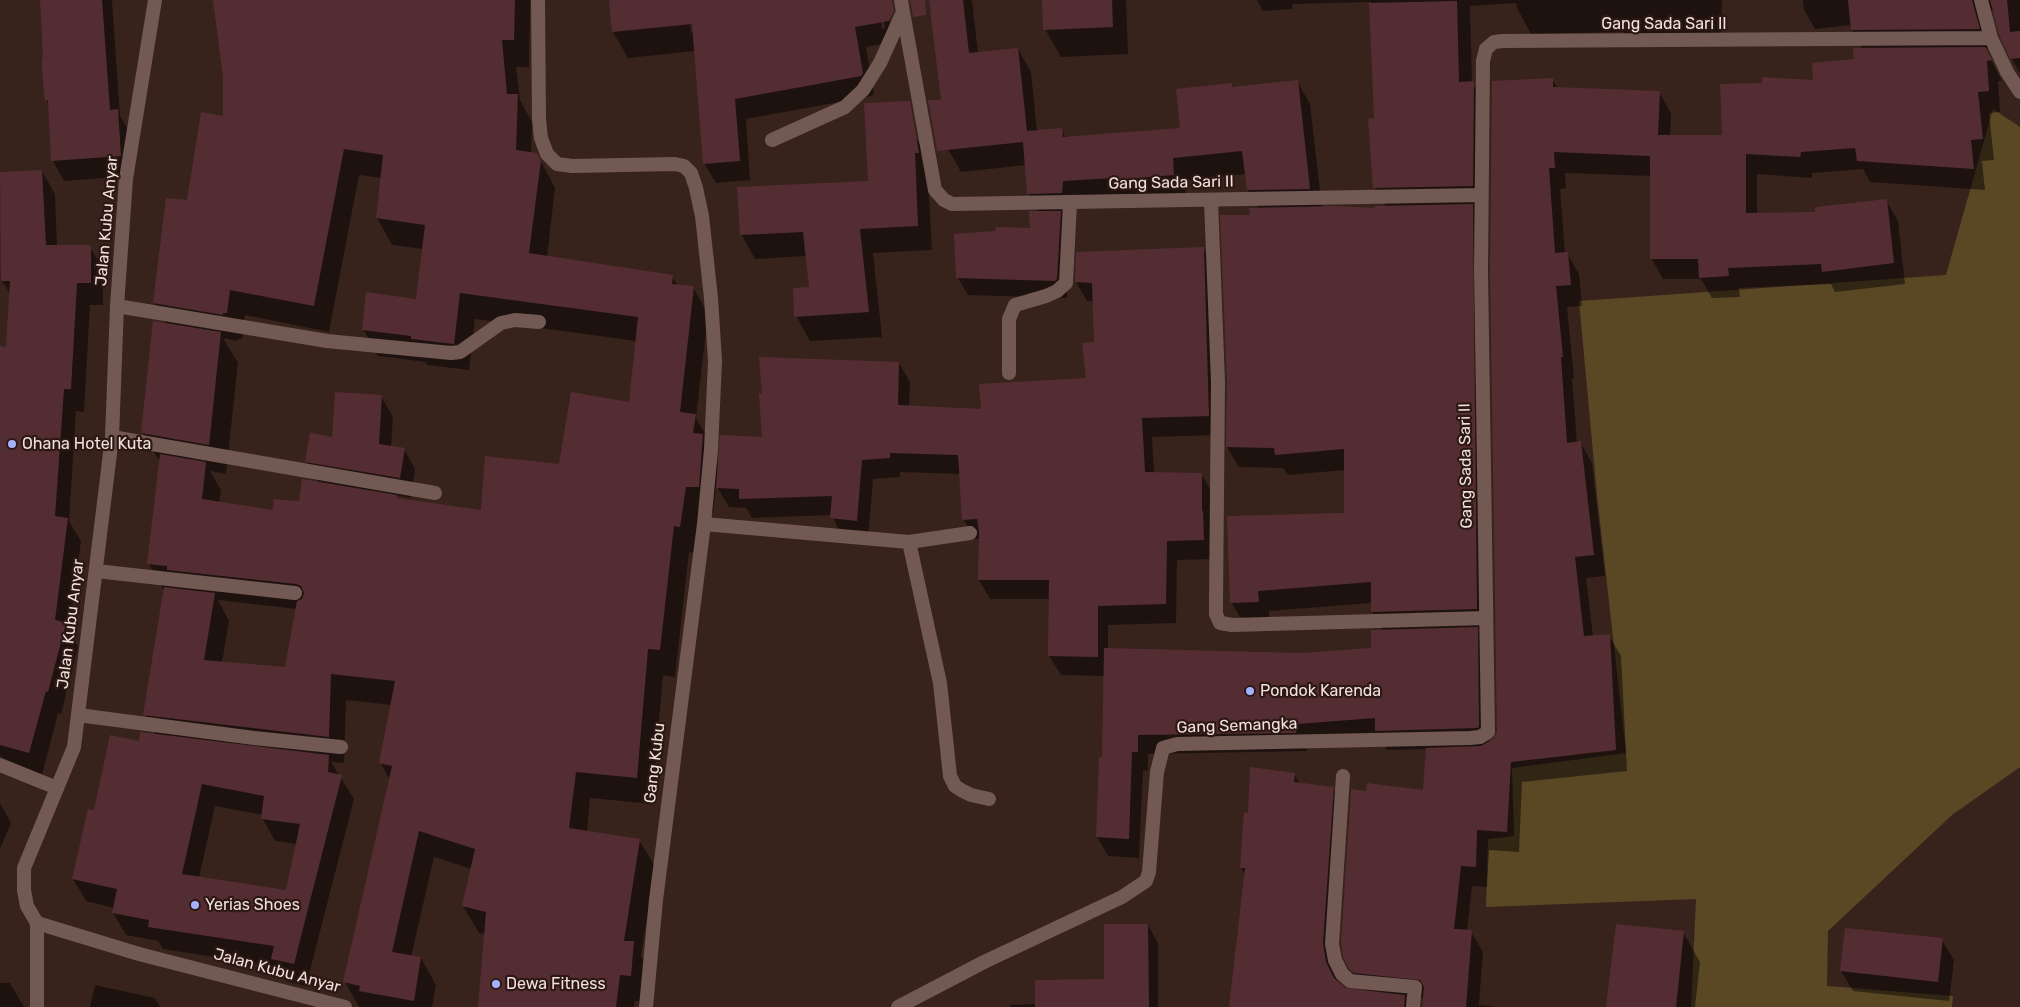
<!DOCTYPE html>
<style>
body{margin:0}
canvas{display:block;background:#38221c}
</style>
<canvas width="2020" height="1007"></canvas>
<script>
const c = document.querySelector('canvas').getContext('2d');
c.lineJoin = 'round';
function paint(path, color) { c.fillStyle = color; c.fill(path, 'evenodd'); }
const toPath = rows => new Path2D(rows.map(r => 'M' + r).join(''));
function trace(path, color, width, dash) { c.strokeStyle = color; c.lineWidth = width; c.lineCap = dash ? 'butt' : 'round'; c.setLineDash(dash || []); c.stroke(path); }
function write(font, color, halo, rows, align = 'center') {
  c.font = font + ' Rubik,sans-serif'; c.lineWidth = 4.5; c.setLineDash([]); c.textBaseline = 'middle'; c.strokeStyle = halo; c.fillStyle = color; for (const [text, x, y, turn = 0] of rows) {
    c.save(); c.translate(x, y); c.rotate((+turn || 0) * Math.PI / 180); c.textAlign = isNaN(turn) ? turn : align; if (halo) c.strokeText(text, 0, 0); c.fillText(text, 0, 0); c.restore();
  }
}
paint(toPath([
 [1993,109,2020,127,2020,767,1952,815,1828,931,1827,986,1953,996,1952,1007,1691,1007,1696,899,1486,907,1488,839,1514,836,1512,768,1626,753,1597,495,1579,301,1946,275]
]), '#5a4825');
paint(toPath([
 [41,0,112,0,120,116,129,131,132,176,64,181,53,161,50,106,46,100],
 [214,0,530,0,529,67,516,67,520,100,532,122,531,154,537,154,555,188,547,257,672,276,678,286,693,287,708,314,696,418,710,442,709,448,719,465,899,363,910,382,909,407,982,410,1087,380,1095,343,1094,301,1087,301,1076,282,1203,248,1214,267,1219,435,1152,437,1154,473,1201,474,1213,494,1214,559,1177,560,1176,623,1108,625,1108,650,1300,655,1372,649,1383,631,1372,612,1372,603,1269,611,1269,622,1243,622,1231,602,1346,515,1345,470,1288,475,1283,468,1239,467,1227,447,1251,216,1259,209,1248,190,1246,174,1185,181,1186,198,1075,204,1075,215,1062,216,1070,230,1067,297,1065,298,968,295,958,278,1032,230,1039,213,1029,194,1026,165,961,172,948,149,930,0,972,0,978,53,1018,49,1031,72,1037,131,1061,129,1066,138,1182,129,1231,85,1234,89,1297,81,1310,104,1322,208,1376,209,1386,207,1375,188,1375,119,1371,2,1292,4,1293,9,1263,11,1257,0,1722,0,1721,44,1627,38,1623,32,1531,34,1517,8,1516,3,1470,6,1472,83,1488,108,1488,629,1478,630,1488,647,1489,742,1494,740,1498,732,1552,79,1558,89,1659,92,1671,113,1670,136,1723,136,1814,81,1855,61,1863,49,1852,30,1852,25,1815,29,1804,10,1803,0,2020,0,2020,73,2011,58,1994,10,1986,12,1990,48,1985,48,2002,81,1998,81,2000,112,1989,113,1994,160,1982,161,1985,190,1870,182,1863,169,1812,173,1812,178,1757,174,1757,214,1817,213,1886,200,1898,221,1905,284,1835,292,1831,284,1739,288,1740,297,1712,298,1701,279,1663,279,1651,258,1651,176,1565,173,1566,188,1560,189,1565,253,1567,253,1579,274,1582,306,1567,307,1574,378,1572,378,1577,443,1580,442,1592,463,1605,576,1586,578,1593,636,1609,636,1621,656,1627,771,1522,782,1519,852,1489,850,1487,887,1472,886,1467,931,1471,932,1483,952,1479,1005,1496,1007,1429,1007,1424,999,1405,997,1411,1007,1230,1007,1245,875,1241,868,1249,814,1294,774,1300,784,1333,788,1345,810,1335,966,1338,982,1349,991,1366,993,1350,968,1367,792,1424,791,1427,749,1387,750,1380,737,1307,743,1307,751,1148,754,1148,771,1143,770,1139,858,1108,856,1097,837,1101,759,1103,759,1105,676,1061,675,1049,656,1050,599,990,599,979,580,980,539,975,539,964,520,961,474,900,472,900,477,873,479,868,539,842,537,832,515,752,518,746,508,729,507,716,485,713,513,701,513,695,553,689,552,675,677,663,675,652,804,590,798,587,832,639,840,655,866,641,956,648,969,646,1002,635,1001,634,1007,479,1007,485,934,479,933,463,906,471,869,434,857,411,957,421,958,436,985,432,1007,359,1007,345,982,390,780,380,762,391,705,346,700,344,763,331,762,354,799,306,986,286,981,277,967,163,949,158,941,126,935,113,913,114,908,86,901,73,879,140,743,156,735,145,714,164,591,149,564,160,462,143,433,166,324,154,303,188,202,224,117,224,78],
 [359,175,382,178,377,218,392,245,423,249,417,300,363,329,378,356,426,362,427,365,469,370,475,319,636,341,630,403,560,465,482,511,398,499,395,495,411,498,415,469,404,449,391,447,393,417,381,396,306,461,319,483,300,502,274,512,219,503,221,490,210,471,226,474,238,363,223,338,238,341,238,339,242,339,245,315,329,332],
 [218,600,297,609,286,668,222,663,229,621],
 [215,806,263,815,262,818,275,841,297,844,287,891,199,878],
 [610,0,688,0,691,32,694,32,712,0,878,0,882,29,885,28,880,0,886,0,893,42,866,47,874,94,872,96,746,119,750,180,716,183,704,163,695,51,628,58,613,32],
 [1043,0,1126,0,1128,54,1061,57,1045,29],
 [913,133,927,157,932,250,873,253,882,337,810,341,796,316,810,288,807,256,755,259,741,234,869,182],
 [42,171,55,194,57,247,90,247,103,269,103,305,90,305,84,412,76,411,69,521,81,541,69,631,78,647,61,714,58,713,42,775,6,766,0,755,0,348,8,348,11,295,2,281,0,173],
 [0,803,11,823,0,849],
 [1148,925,1158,943,1158,1007,1011,1007,1010,1005,1036,1004,1106,981],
 [1683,932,1700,962,1695,1007,1610,1007],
 [1942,940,1954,960,1949,1001,1853,991,1841,971],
 [0,983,10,983,24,1007,0,1007],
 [95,985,155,998,160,1007,90,1007]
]), '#0007');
paint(toPath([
 [40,0,102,0,110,110,118,109,121,156,51,161,48,100,45,101,42,70,42,58,43,58],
 [213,0,515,0,514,40,502,40,507,94,518,94,516,150,537,153,541,160,529,253,673,275,672,284,694,286,680,412,696,414,693,433,703,434,699,487,686,487,680,527,674,526,660,650,648,649,637,778,576,772,569,828,640,839,624,941,634,941,631,976,620,975,616,1007,478,1007,486,912,462,906,475,849,419,831,392,952,421,957,414,1001,359,991,360,986,343,982,392,766,379,763,395,681,331,674,329,737,143,715,164,587,215,593,204,660,285,667,297,601,302,599,304,593,301,586,296,584,167,570,167,566,147,564,160,454,206,462,202,499,273,510,274,499,299,501,302,479,397,495,397,498,481,510,485,456,559,464,571,392,629,402,638,317,460,293,454,344,411,339,411,336,362,330,366,292,416,299,425,225,376,218,383,155,344,149,314,306,230,290,227,313,223,313,223,315,153,303,166,198,187,200,201,112,223,116,223,78],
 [609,0,892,0,894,11,889,21,855,27,863,73,861,76,735,99,740,161,703,164,692,24,612,32],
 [910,0,925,0,926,15,913,17],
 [929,0,963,0,969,53,1018,48,1027,131,1062,128,1063,137,1180,128,1176,89,1232,83,1232,87,1298,80,1310,189,1247,190,1242,151,1173,158,1174,175,1113,180,1113,178,1063,181,1062,193,1027,194,1023,142,937,151,928,100,941,100],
 [1042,0,1112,0,1113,27,1043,30],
 [1848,0,1972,0,1980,29,1851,30],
 [1990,0,2007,0,2010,32,2020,31,2020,58,2010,59,1999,35],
 [1457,1,1459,82,1474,81,1473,186,1373,188,1368,119,1374,118,1369,3],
 [1985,47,1992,60,1987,61,1989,91,1978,92,1983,139,1971,140,1974,169,1857,161,1855,148,1801,152,1800,157,1746,154,1746,213,1815,212,1815,207,1887,199,1894,263,1822,272,1821,264,1728,268,1729,276,1699,278,1698,259,1650,259,1650,156,1554,152,1555,168,1549,168,1555,253,1568,252,1571,285,1556,286,1563,357,1561,357,1567,443,1581,441,1594,555,1575,557,1584,636,1610,634,1616,750,1511,762,1507,832,1477,830,1476,867,1461,866,1454,929,1472,930,1466,1007,1422,1007,1424,987,1420,980,1354,973,1349,969,1343,957,1341,943,1351,789,1366,791,1367,783,1423,790,1426,748,1481,746,1493,739,1497,732,1490,270,1492,81,1553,78,1553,87,1660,91,1658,135,1722,135,1720,84,1762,83,1762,77,1813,80,1812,63,1854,59,1853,48],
 [910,101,919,153,915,153,918,226,860,229,869,312,794,317,793,288,809,287,803,232,740,235,737,187,868,181,864,103],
 [42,170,46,245,91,245,91,283,77,283,71,389,64,389,55,516,68,518,55,620,66,623,48,692,46,691,29,753,0,745,0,346,6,347,10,281,1,281,0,172],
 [1473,204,1477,609,1371,612,1371,582,1258,591,1259,602,1230,603,1227,516,1344,513,1344,449,1275,455,1274,448,1226,447,1227,382,1220,215,1250,215,1249,208,1337,206,1375,208,1375,206],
 [1029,211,1061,211,1057,279,1055,281,956,278,954,234,995,231,996,227,1030,228],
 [1204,247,1209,416,1142,418,1145,472,1202,473,1202,511,1203,511,1204,540,1167,541,1166,604,1098,606,1098,657,1048,656,1049,580,978,580,979,532,977,519,962,520,958,455,890,453,890,458,862,460,857,521,830,518,832,496,739,499,739,489,716,488,720,435,762,437,759,394,762,394,759,357,899,362,898,405,981,409,979,384,1086,378,1082,343,1094,342,1092,283,1075,282,1076,252],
 [153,321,221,332,209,445,141,433],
 [335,392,382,395,379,444,405,448,400,478,305,462,310,433,332,437],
 [1478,627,1479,727,1477,728,1375,731,1375,718,1297,724,1296,733,1138,735,1138,752,1132,752,1129,839,1096,837,1099,757,1102,757,1104,648,1300,653,1371,648,1371,630],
 [140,732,329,755,328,772,342,775,294,964,271,959,274,946,148,927,149,920,112,913,117,889,72,879,88,809,94,810,110,735,139,741],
 [202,784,264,796,261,819,300,824,286,890,182,874],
 [1250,767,1295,773,1294,782,1334,787,1323,943,1326,962,1334,978,1345,988,1405,995,1404,1007,1229,1007,1245,868,1240,868,1244,812,1248,813],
 [1104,924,1148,924,1149,1007,1035,1007,1035,980,1104,979],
 [1616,924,1684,931,1676,1007,1606,1007],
 [1845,928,1943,938,1938,982,1840,971]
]), '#542d32');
trace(toPath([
 [112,437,435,493]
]), '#735953', 14);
trace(toPath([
 [538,0,539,119,541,138,547,154,557,164,572,166,675,164,684,166,691,173,696,188,702,216,711,298,715,361,711,450,704,524,656,900,646,1007],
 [1981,0,1991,38,2007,72,2020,92],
 [903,12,935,190,944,200,952,204,1481,195],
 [772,140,845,107,863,90,880,63,903,12,901,0],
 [1211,200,1218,382,1216,602,1216,614,1220,623,1232,625,1486,618],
 [117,306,327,341,451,353,460,352,501,323,515,320,539,322],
 [1009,373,1009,319,1015,305,1046,296,1057,291,1066,283,1070,202],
 [704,524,909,542,940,683,950,776,955,786,961,790,971,795,989,799],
 [909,542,970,533],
 [96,571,295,593],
 [78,715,254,738,341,747],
 [0,765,57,788],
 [1343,776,1332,944,1335,960,1342,974,1350,981,1415,987,1413,1007],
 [37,1007,37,923],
 [898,1007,984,962,1122,897,1146,881,1149,872,1157,772,1163,748,1177,744,1470,738,1480,737,1488,732,1481,270,1483,61,1486,49,1494,42,1503,41,1991,38]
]), '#735953', 14);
trace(toPath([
 [155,0,126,179,117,306,112,437,74,747,24,868,24,890,27,906,37,923,139,954,345,1007]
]), '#735953', 14);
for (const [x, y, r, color] of [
 [12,444,5,"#a6b1fc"],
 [1250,691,5,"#a6b1fc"],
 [195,905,5,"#a6b1fc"],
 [496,984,5,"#a6b1fc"]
]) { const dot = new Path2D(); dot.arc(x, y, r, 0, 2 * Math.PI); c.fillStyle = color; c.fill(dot); trace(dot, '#2d1813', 2); }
write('16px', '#f0e1dd', '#2d1813', [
 ["Gang Sada Sari II",1664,24],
 ["Gang Sada Sari II",1171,183,-1],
 ["Jalan Kubu Anyar",107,221,-85],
 ["Gang Sada Sari II",1466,466,-91],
 ["Jalan Kubu Anyar",71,624,-83],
 ["Gang Semangka",1237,726,-2],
 ["Gang Kubu",655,763,-83],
 ["Jalan Kubu Anyar",277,971,15]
]);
write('16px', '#f0e1dd', '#2d1813', [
 ["Ohana Hotel Kuta",22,444],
 ["Pondok Karenda",1260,691],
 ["Yerias Shoes",205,905],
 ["Dewa Fitness",506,984]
], 'left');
</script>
